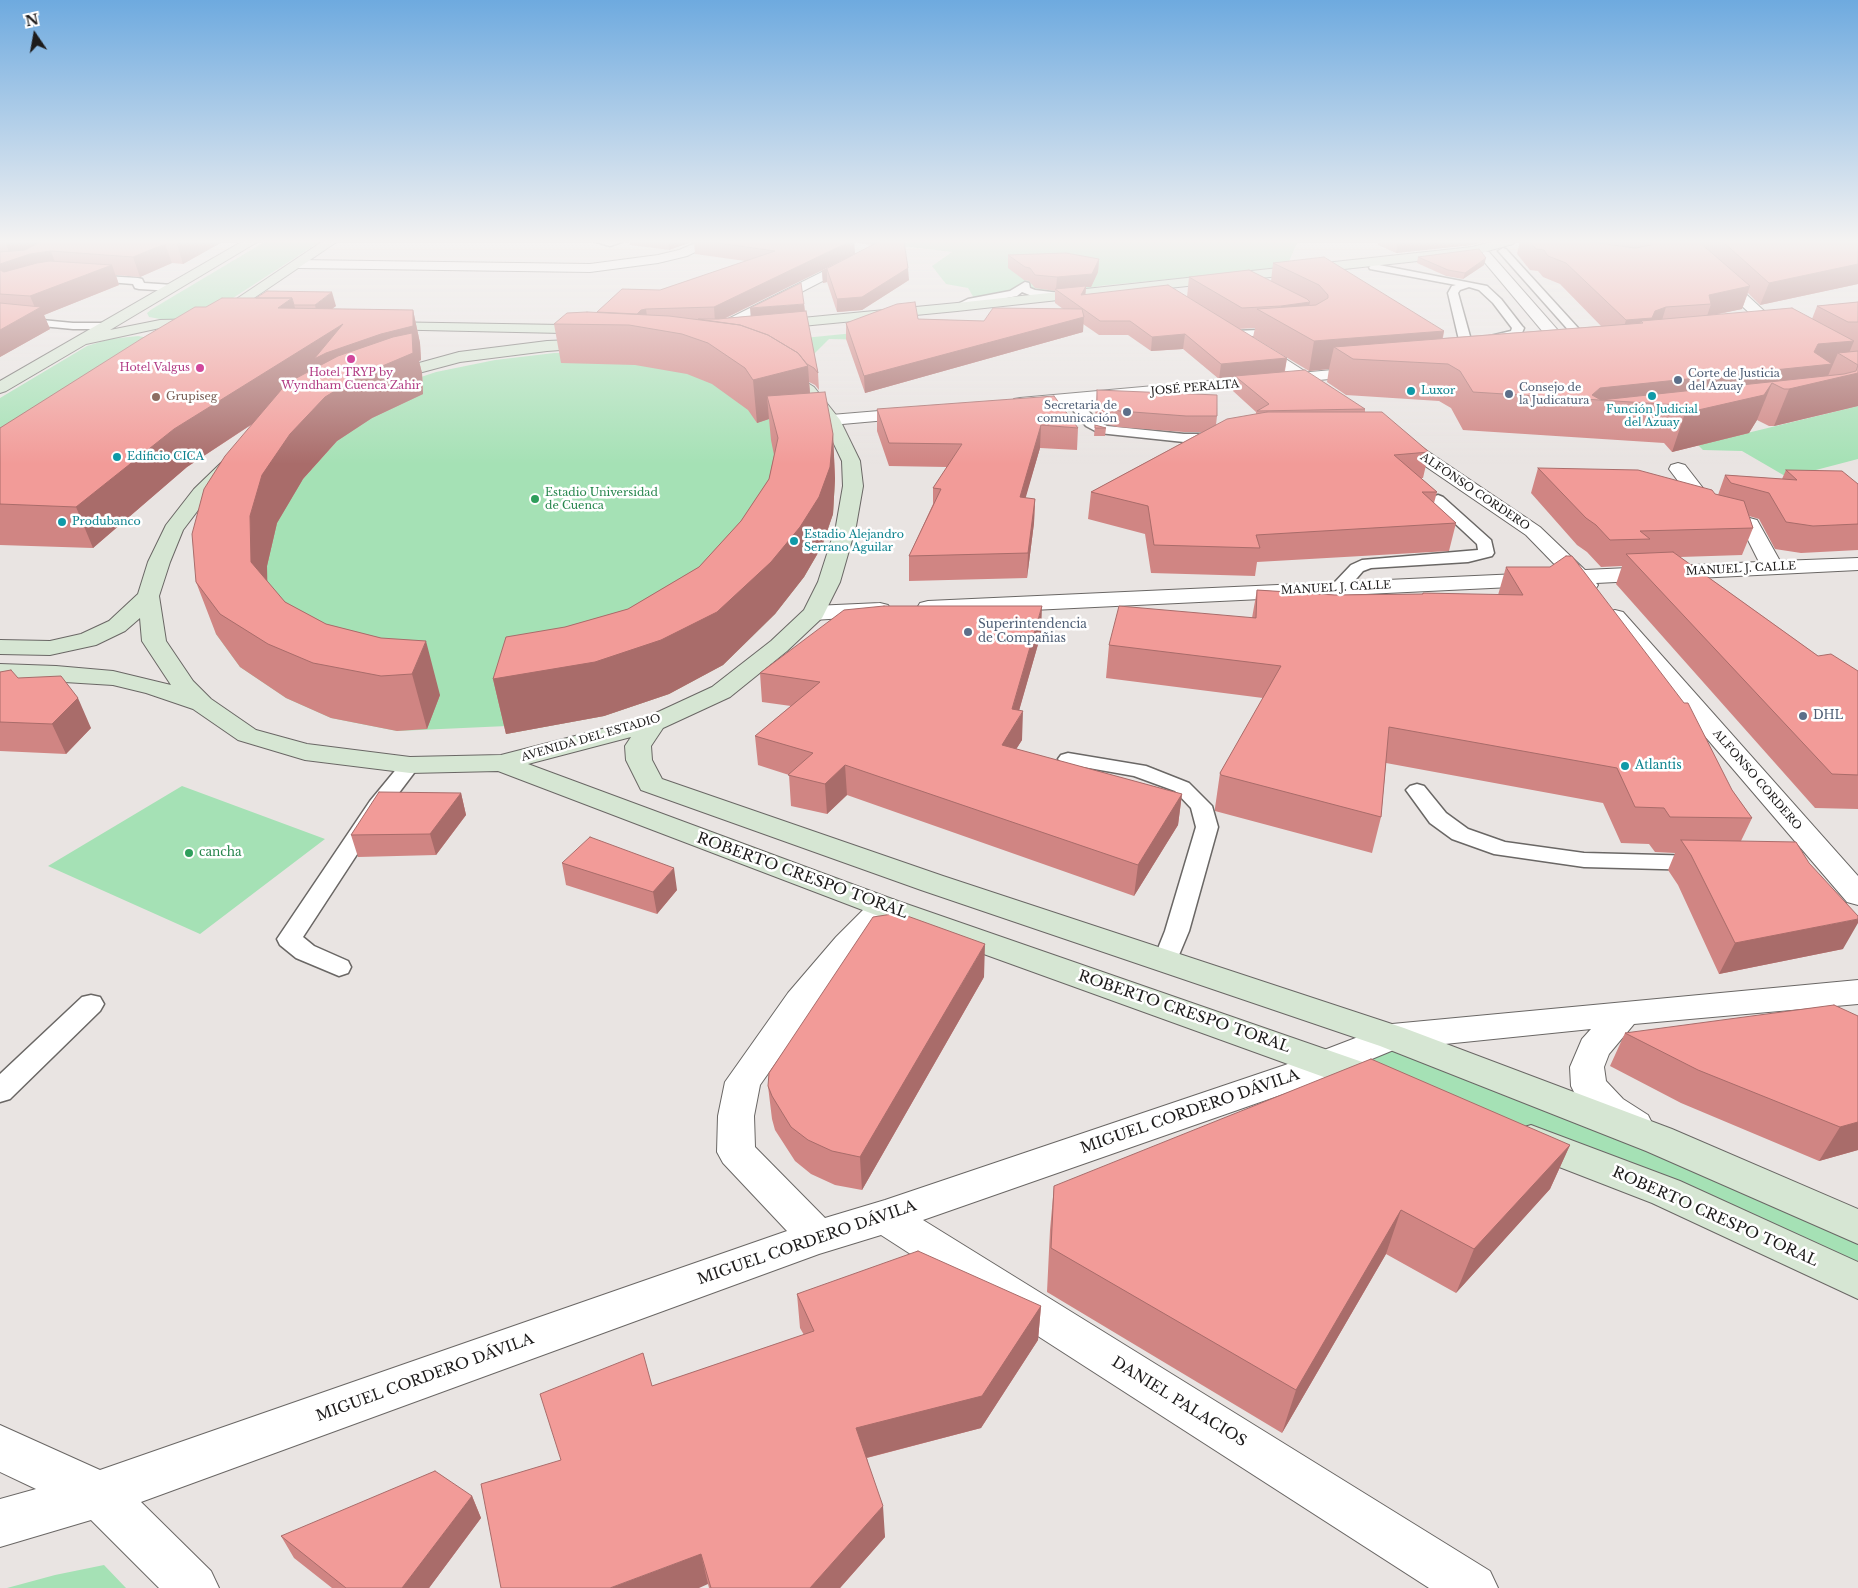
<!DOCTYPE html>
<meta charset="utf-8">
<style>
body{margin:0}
#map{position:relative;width:1858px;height:1588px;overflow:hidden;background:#e9e4e2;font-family:"Libre Baskerville",serif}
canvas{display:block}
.north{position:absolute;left:10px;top:10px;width:50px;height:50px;-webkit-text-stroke:4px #fff;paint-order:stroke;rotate:348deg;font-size:14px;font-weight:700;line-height:20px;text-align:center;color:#1d1b1b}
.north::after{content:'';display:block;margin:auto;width:18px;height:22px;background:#1d1b1b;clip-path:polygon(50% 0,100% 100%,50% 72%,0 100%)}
</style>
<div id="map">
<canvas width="1858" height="1588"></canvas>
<div class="north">N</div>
</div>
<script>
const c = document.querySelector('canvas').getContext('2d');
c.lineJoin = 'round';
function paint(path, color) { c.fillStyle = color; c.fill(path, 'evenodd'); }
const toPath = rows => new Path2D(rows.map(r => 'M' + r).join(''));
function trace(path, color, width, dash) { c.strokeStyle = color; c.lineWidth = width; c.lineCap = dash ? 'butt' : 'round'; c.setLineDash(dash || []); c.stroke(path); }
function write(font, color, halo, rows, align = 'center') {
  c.font = font + ' "Libre Baskerville",serif'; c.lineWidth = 5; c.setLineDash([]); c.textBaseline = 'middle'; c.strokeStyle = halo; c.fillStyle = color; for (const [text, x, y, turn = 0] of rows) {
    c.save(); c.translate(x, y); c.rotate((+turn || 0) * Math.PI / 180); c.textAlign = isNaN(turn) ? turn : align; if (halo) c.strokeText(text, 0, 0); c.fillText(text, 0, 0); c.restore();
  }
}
paint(toPath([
 [266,241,321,241,213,311,179,319,166,320,149,317,147,313,152,309],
 [909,241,1298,241,1286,268,1099,286,1088,289,1055,293,1031,290,1030,287,1021,286,1009,294,974,298,968,288,946,284,932,266,952,252,901,246],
 [884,330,877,340,829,339,813,355,774,341],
 [138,336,149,338,0,446,0,398,87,346,110,339],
 [598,352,717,366,835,479,833,514,822,546,804,577,775,614,723,665,669,694,604,716,506,734,507,726,397,731,331,718,286,698,240,667,216,634,210,584,382,390,436,372,495,360,554,353],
 [1858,406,1858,459,1812,471,1785,476,1742,451,1703,450,1698,445],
 [182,786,325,839,200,934,48,866],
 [1391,1038,1858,1229,1858,1281,1330,1063],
 [104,1565,126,1588,7,1588,55,1575]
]), '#a5e1b5');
const service = toPath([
 [593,241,624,241,610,246,593,241],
 [1503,248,1506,249,1579,329,1598,345,1600,347,1598,349,1590,349,1571,333,1500,253,1498,251,1503,248],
 [1374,264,1487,286,1501,299,1522,326,1524,328,1522,333,1516,336,1490,342,1486,341,1484,339,1486,337,1511,331,1512,328,1493,303,1479,290,1469,287,1460,290,1458,293,1471,340,1485,360,1483,363,1475,363,1459,340,1448,293,1452,286,1456,285,1370,269,1369,267,1374,264],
 [88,275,138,278,142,279,144,283,173,285,178,288,173,291,139,289,135,288,133,284,84,280,83,278,88,275],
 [1025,282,1029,283,1030,288,1035,290,1060,293,1065,296,1060,299,1032,296,1022,292,1017,296,975,304,957,310,952,307,968,299,1010,291,1025,282],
 [0,316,73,323,109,323,115,326,109,329,73,329,0,322,0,316],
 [1282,329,1288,332,1286,334,1235,337,1229,334,1235,331,1282,329],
 [1071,395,1076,396,1096,420,1107,426,1184,434,1220,434,1227,438,1220,442,1184,442,1099,433,1086,426,1066,402,1065,399,1071,395],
 [1438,495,1443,497,1491,540,1494,553,1492,556,1468,562,1371,568,1363,571,1345,592,1333,592,1331,588,1333,584,1351,565,1362,560,1478,550,1477,544,1433,503,1430,500,1433,497,1438,495],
 [1068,753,1146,766,1189,783,1212,806,1218,827,1189,931,1174,967,1165,970,1156,967,1153,961,1165,931,1196,827,1191,808,1175,791,1134,776,1061,763,1058,759,1061,755,1068,753],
 [410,759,417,761,420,765,386,810,303,937,314,946,348,961,351,967,348,973,339,976,296,958,280,945,277,939,370,801,403,761,410,759],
 [1417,784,1424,786,1446,813,1468,829,1505,842,1584,853,1700,856,1708,858,1711,863,1708,868,1700,870,1584,867,1494,854,1452,839,1430,823,1406,790,1410,786,1417,784],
 [91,995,100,997,104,1004,100,1011,10,1099,0,1102,0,1074,82,997,91,995]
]);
const minor = toPath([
 [700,241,718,241,687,256,658,263,590,272,298,268,292,264,298,260,590,264,658,255,679,250,700,241],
 [884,241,900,241,724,332,714,332,712,329,714,326,884,241],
 [1671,241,1685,241,1707,258,1789,334,1791,337,1789,340,1779,340,1671,241],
 [1485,251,1489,252,1570,344,1577,354,1574,357,1564,357,1481,258,1479,255,1485,251],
 [1254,340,1259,342,1331,388,1333,391,1331,394,1325,396,1319,394,1249,348,1246,345,1249,342,1254,340],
 [1396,433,1402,434,1540,527,1585,570,1759,562,1742,528,1706,518,1669,469,1671,465,1678,463,1685,465,1720,510,1757,520,1780,561,1858,558,1858,570,1596,583,1598,585,1595,590,1587,592,1579,590,1574,584,928,615,920,613,917,608,920,603,928,601,1562,572,1526,535,1390,442,1387,438,1390,434,1396,433],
 [880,603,888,605,891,610,888,615,814,620,806,618,803,613,806,608,814,606,880,603],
 [1615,610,1623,612,1858,876,1858,905,1847,902,1607,622,1604,617,1607,612,1615,610],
 [884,897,895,900,899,907,895,914,858,953,812,1011,760,1085,754,1116,755,1147,825,1218,885,1200,1285,1065,1392,1024,1858,980,1858,1004,1634,1024,1609,1054,1604,1067,1606,1081,1623,1099,1648,1115,1653,1125,1648,1135,1635,1140,1622,1135,1597,1119,1576,1096,1571,1086,1570,1067,1582,1039,1591,1029,1396,1049,1309,1085,923,1220,1490,1571,1498,1588,1429,1588,881,1235,819,1254,141,1502,211,1571,219,1588,159,1588,91,1520,0,1547,0,1499,36,1489,0,1472,0,1425,100,1470,787,1231,723,1163,717,1152,718,1116,725,1082,788,993,836,937,873,900,884,897]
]);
const tertiary = toPath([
 [1366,367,1372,369,1374,372,1372,375,1020,408,1014,407,1012,403,1014,399,1020,398,1366,367],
 [915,408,921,409,924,413,921,417,831,425,825,424,822,420,825,416,831,415,915,408]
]);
const secondary = toPath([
 [243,241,259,241,110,330,160,320,203,319,208,320,210,323,208,326,160,328,86,344,6,391,0,393,0,381,243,241],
 [323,241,338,241,220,321,210,321,208,318,323,241],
 [1494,241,1515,241,1513,244,1473,255,957,311,771,329,766,328,764,325,766,322,771,321,957,303,1472,247,1494,241],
 [381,322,563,325,568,326,570,329,568,332,563,333,376,329,374,326,376,323,381,322],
 [596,339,601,341,604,344,601,347,547,351,460,362,385,382,379,380,377,377,379,374,459,352,547,341,596,339],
 [778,366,784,368,814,387,840,420,860,461,863,486,856,526,840,582,822,618,787,651,730,697,663,728,651,746,652,760,662,779,943,876,1404,1028,1672,1129,1858,1209,1858,1244,1646,1151,1380,1046,921,890,641,790,626,760,625,746,631,737,528,764,895,900,1394,1073,1399,1083,1394,1093,1381,1097,1368,1093,873,914,498,771,410,773,305,760,238,740,193,709,146,693,113,685,0,678,0,664,56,666,113,671,171,685,142,641,140,618,125,631,96,645,50,655,0,654,0,640,50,641,81,634,109,621,138,594,148,562,166,525,194,489,222,462,229,460,236,462,238,466,208,497,183,530,170,562,159,596,166,641,193,681,211,699,256,730,307,744,410,757,501,755,645,718,712,687,771,641,804,610,818,582,836,526,843,486,842,461,823,421,802,393,770,371,772,368,778,366],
 [1531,1125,1680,1181,1858,1262,1858,1299,1652,1203,1518,1151,1513,1140,1518,1129,1531,1125]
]);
trace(service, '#6a6765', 3);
trace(minor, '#6a6765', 2);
trace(tertiary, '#6a6765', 2);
trace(secondary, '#6a6765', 2);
paint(service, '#fff');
paint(minor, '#fff');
paint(tertiary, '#fff');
paint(secondary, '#d6e6d3');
paint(toPath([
 [0,241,224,241,183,264,172,263,140,277,116,275,119,285,44,315,50,329,0,357],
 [629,241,694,241,669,250,630,245],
 [694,241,876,241,876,243,872,245,854,242,855,254,726,318,750,316,804,304,805,311,818,373,819,390,815,385,809,382,810,393,833,434,835,479,833,514,822,546,804,577,775,614,723,665,669,694,604,716,506,734,493,679,565,627,628,609,699,567,741,521,769,479,774,455,771,440,769,419,757,423,748,410,712,384,687,374,635,365,561,363,554,324,597,312,745,261,695,254],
 [880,241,909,280,862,310,837,312,827,282,823,283,822,271],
 [1379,241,1486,241,1472,245,1396,253,1378,245],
 [1520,241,1858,241,1858,284,1760,305,1748,293,1742,309,1715,315,1812,319,1817,306,1858,302,1858,406,1774,426,1769,426,1757,420,1749,433,1672,452,1664,443,1463,430,1451,408,1439,401,1346,395,1327,382,1329,369,1309,371,1253,337,1255,328,1239,329,1187,297,1189,277,1271,281,1273,263,1444,331,1443,338,1601,326,1560,284,1543,277,1538,271,1530,270,1517,254],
 [1008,255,1099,259,1098,272,1091,287,1086,287,1085,295,1287,358,1285,371,1365,409,1365,412,1429,452,1423,478,1421,478,1437,492,1434,503,1456,523,1449,551,1257,562,1255,576,1151,573,1145,534,1088,519,1091,492,1202,432,1184,432,1118,427,1109,425,1095,416,1097,390,1217,416,1216,425,1256,414,1256,412,1233,391,1234,378,1219,379,1183,349,1151,351,1128,335,1099,335,1083,324,1083,332,865,393,846,339,846,323,918,319,984,321,1063,309,1055,303,1055,291,1035,288,1029,281,1024,280,1008,268],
 [1418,257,1484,265,1463,279,1446,276,1417,263],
 [256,298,336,306,332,309,413,310,420,343,421,360,419,361,422,373,423,394,372,418,337,441,303,479,277,523,267,566,267,582,285,602,326,624,381,638,440,695,427,729,397,731,331,718,286,698,240,667,216,634,196,582,251,425,187,467,93,548,0,545,0,428,206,307],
 [877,409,1078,428,1077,450,1040,448,1025,498,1035,499,1034,523,1027,578,909,581,909,556,933,504,933,488,947,467,889,466,877,431],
 [1095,425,1106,428,1105,436,1094,436],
 [1538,468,1718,495,1725,475,1782,479,1786,470,1858,484,1858,550,1801,553,1775,549,1759,519,1749,516,1753,528,1742,555,1680,557,1818,656,1858,671,1858,809,1815,808,1616,584,1622,566,1601,567,1587,552,1577,545,1531,493],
 [1506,567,1732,790,1752,818,1741,841,1843,949,1719,974,1678,885,1668,870,1675,853,1655,852,1649,844,1621,843,1603,803,1386,763,1381,817,1372,853,1215,811,1215,808,1220,773,1263,698,1106,678,1109,645,1252,618,1257,590,1335,595,1422,594,1423,593,1498,595],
 [1041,634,1019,710,1022,740,1016,749,1182,794,1178,825,1134,896,847,795,827,814,791,806,789,775,758,765,755,736,791,706,762,702,760,673],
 [0,672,91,728,66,754,0,751],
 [461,793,466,815,436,855,358,857,351,835],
 [562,863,677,890,657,914,566,885],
 [984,977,862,1190,835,1185,811,1174,795,1161,775,1130,772,1119,768,1086],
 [1858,1016,1858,1150,1819,1161,1681,1103,1610,1066,1625,1033],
 [1570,1145,1550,1189,1456,1293,1386,1254,1282,1433,1047,1292,1050,1230,1054,1186],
 [797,1294,1041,1306,1038,1340,981,1428,867,1458,885,1537,840,1588,709,1588,708,1584,561,1460,652,1386,804,1335,800,1328],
 [472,1496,481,1518,429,1588,332,1588,294,1558,281,1536]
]), '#d08583');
paint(toPath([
 [5,241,64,241,51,251,58,271,0,276,0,264,12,260],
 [182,241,224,241,183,264,177,244],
 [668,241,694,241,669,250],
 [851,241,854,241,855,254,715,323,714,307],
 [872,241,876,241,876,243,872,245],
 [1398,241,1486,241,1472,245,1396,253],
 [165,244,172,263,140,277,133,257],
 [1486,258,1484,265,1463,279,1465,273],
 [1099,259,1098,272,1091,287,1086,287,1085,299,1056,289,1057,277],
 [1858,264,1858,284,1760,305,1769,283],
 [112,265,119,285,44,315,50,329,0,357,0,330,36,310,30,296],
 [908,268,909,280,862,310,837,312,837,299],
 [827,269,827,282,823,283,822,271],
 [1750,286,1742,309,1707,316,1711,304,1709,295],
 [332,292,336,306,318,319,315,305],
 [292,298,302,331,278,308],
 [1310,302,1306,323,1279,321,1281,306],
 [804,304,805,315,751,320,750,308],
 [1666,307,1659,330,1641,321,1634,343,1619,344,1626,320],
 [646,309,648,324,637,314,641,310],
 [413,310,420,343,421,360,419,361,422,373,423,394,372,418,337,441,303,479,277,523,267,566,268,613,251,562,250,516,262,475,320,379,187,467,93,548,76,507,174,429,343,324],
 [1084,317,1083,332,865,393,864,376],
 [1444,331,1437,360,1334,347,1329,369,1309,371,1314,341],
 [1185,334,1183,349,1151,351,1152,337],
 [1854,341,1847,358,1838,353,1827,378,1858,373,1858,406,1774,426,1789,389,1772,383,1757,420,1749,433,1672,452,1685,413,1678,405,1590,399,1592,395,1600,388,1814,352,1818,344],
 [1287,358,1284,373,1235,376,1234,378,1219,379,1221,364],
 [808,366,811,408,767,396,769,419,757,423,753,380],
 [1041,425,1040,448,1019,521,1020,497],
 [833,434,835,479,833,514,822,546,804,577,775,614,723,665,669,694,604,716,506,734,493,679,771,562],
 [1035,499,1034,523,1027,578,1028,553],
 [1042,606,1041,634,1015,725,1023,711,1022,740,1000,775,1002,745],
 [426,641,440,695,427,729,412,674],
 [78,698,91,728,66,754,52,724],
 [845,765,847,795,827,814,825,784],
 [461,793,466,815,436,855,430,834],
 [1182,794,1178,825,1134,896,1138,865],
 [674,868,677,890,657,914,653,892],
 [1858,919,1858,923,1843,949,1719,974,1735,943],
 [985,944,984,977,862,1190,860,1157],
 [1858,1122,1858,1150,1819,1161,1840,1127],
 [1570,1145,1550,1189,1456,1293,1474,1249],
 [1401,1210,1386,1254,1282,1433,1296,1390],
 [1041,1306,1038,1340,981,1428,858,1460,856,1428],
 [472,1496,481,1518,429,1588,402,1588],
 [883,1506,885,1537,840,1588,810,1588],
 [701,1554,708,1584,699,1588,610,1588]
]), '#a96c6a');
const building = toPath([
 [42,241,182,241,177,244,165,244,133,257,51,251,30,254,0,264,0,252,25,250,42,241],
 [704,241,851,241,714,307,646,309,641,310,637,314,597,312,622,289,660,290,775,251,704,241],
 [880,241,904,241,908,268,862,297,837,299,827,269,822,271,880,241],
 [1529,241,1583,241,1635,248,1651,245,1652,241,1698,241,1750,286,1709,295,1711,304,1666,307,1655,311,1652,318,1626,320,1566,263,1548,256,1544,250,1536,249,1529,241],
 [1722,241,1858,241,1858,264,1769,283,1722,241],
 [1479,249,1486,258,1465,273,1448,270,1418,257,1479,249],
 [1066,253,1099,259,1092,274,1057,277,1035,275,1030,268,1025,267,1008,255,1066,253],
 [1324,257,1444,331,1314,341,1257,309,1316,305,1328,298,1328,295,1319,285,1273,263,1324,257],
 [50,261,112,265,30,296,0,294,0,270,4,272,37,263,50,261],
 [1249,270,1307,299,1310,302,1281,306,1242,308,1189,277,1249,270],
 [801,283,804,304,750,308,801,283],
 [1168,285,1287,358,1221,364,1185,334,1152,337,1130,321,1100,321,1055,289,1086,286,1081,295,1168,285],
 [267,291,332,292,315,305,294,305,292,298,256,298,267,291],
 [222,298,292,298,278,308,413,310,413,326,381,334,326,353,314,359,343,324,174,429,76,507,0,504,0,428,141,339,195,307,206,307,222,298],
 [915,302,918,319,984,321,993,308,1082,309,1084,317,864,376,846,323,897,304,915,302],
 [1858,302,1858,322,1848,322,1817,306,1858,302],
 [0,303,41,307,0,330,0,303],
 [1792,308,1854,341,1818,344,1814,352,1832,364,1600,388,1592,395,1601,400,1844,374,1856,371,1858,365,1838,353,1858,351,1858,373,1789,389,1784,389,1772,383,1764,395,1685,413,1678,405,1473,392,1460,371,1448,364,1353,359,1334,347,1643,323,1641,321,1792,308],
 [806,311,818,373,814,368,807,364,798,353,768,335,740,325,698,319,718,319,806,311],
 [587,312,669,316,740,325,768,335,798,353,808,366,753,380,745,368,708,343,682,334,629,325,554,324,567,313,587,312],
 [412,333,413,353,361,375,325,397,290,434,262,475,250,516,251,562,285,602,326,624,381,638,426,641,412,674,381,676,313,663,268,644,220,614,196,582,192,534,204,489,225,456,287,383,338,356,393,337,412,333],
 [1305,370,1365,409,1257,411,1269,404,1235,376,1305,370],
 [1097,390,1217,395,1217,416,1186,416,1120,411,1110,409,1097,401,1097,390],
 [825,392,833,434,830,467,819,497,800,527,771,562,717,612,661,640,595,662,493,679,506,637,565,627,628,609,699,567,741,521,769,479,778,438,767,396,825,392],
 [1054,396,1078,428,1041,425,1020,497,1035,499,1028,553,909,556,941,489,933,488,962,444,889,443,877,409,1054,396],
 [1267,412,1382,412,1429,452,1394,455,1437,492,1422,492,1456,523,1256,535,1260,548,1154,545,1148,506,1091,492,1227,419,1267,412],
 [1095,425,1106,428,1095,428,1095,425],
 [1538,468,1638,470,1712,490,1715,494,1744,501,1753,528,1640,531,1650,539,1610,540,1596,525,1586,518,1538,468],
 [1786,470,1842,471,1858,484,1858,524,1813,526,1786,522,1769,493,1731,483,1725,475,1797,480,1786,470],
 [1673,552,1818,656,1831,654,1858,671,1858,775,1832,774,1626,554,1673,552],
 [1566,556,1572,556,1684,703,1688,703,1732,790,1752,818,1670,817,1664,808,1635,807,1617,768,1389,727,1381,817,1221,775,1220,773,1281,666,1109,645,1119,606,1256,618,1257,590,1335,595,1423,594,1423,593,1523,595,1506,567,1550,567,1566,556],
 [884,606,1042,606,1012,709,1023,711,1002,745,1182,794,1138,865,845,765,825,784,788,775,813,753,755,736,820,682,760,673,844,610,884,606],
 [11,670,18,678,61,676,78,698,52,724,0,722,0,672,11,670],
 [379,792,461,793,430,834,351,835,379,792],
 [590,837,674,868,653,892,562,863,590,837],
 [1681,840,1796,842,1809,863,1858,916,1858,919,1735,943,1691,855,1681,840],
 [899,913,985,944,860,1157,832,1151,808,1140,791,1127,772,1096,768,1086,769,1073,873,917,899,913],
 [1834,1005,1858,1016,1858,1122,1840,1127,1698,1070,1625,1033,1834,1005],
 [1371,1059,1570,1145,1474,1249,1401,1210,1296,1390,1051,1248,1054,1186,1371,1059],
 [918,1251,1041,1306,982,1396,856,1428,883,1506,810,1588,711,1588,701,1554,610,1588,501,1588,481,1484,561,1460,540,1394,643,1353,652,1386,814,1331,797,1294,918,1251],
 [435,1471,472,1496,402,1588,346,1588,281,1536,435,1471]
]);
paint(building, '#f29b98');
trace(building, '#a96c6a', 1);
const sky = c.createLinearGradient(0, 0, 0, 464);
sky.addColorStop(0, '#6eaadf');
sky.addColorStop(0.52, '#f5f3f2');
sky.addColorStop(1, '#f5f3f200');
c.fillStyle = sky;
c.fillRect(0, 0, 1858, 464);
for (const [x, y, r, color] of [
 [351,359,5,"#d1479c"],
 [200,368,5,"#d1479c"],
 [1678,380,5,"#5c6f8a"],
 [1411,391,5,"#0f9aa8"],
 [1509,394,5,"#5c6f8a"],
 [1652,396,5,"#0f9aa8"],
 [156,397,5,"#8d6e63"],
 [1127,412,5,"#5c6f8a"],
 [117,457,5,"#0f9aa8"],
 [535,499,5,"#2e9e5b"],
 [62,522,5,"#0f9aa8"],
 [794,541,5,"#0f9aa8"],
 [968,632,5,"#5c6f8a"],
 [1803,716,5,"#5c6f8a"],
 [1625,766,5,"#0f9aa8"],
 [189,853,5,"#2e9e5b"]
]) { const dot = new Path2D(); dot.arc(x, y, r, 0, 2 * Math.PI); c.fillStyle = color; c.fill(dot); trace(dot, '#fff', 2); }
write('11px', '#b23c85', '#fff', [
 ["Hotel Valgus",190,368],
 ["Hotel TRYP by",351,373,"center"],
 ["Wyndham Cuenca Zahir",351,386,"center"]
], 'right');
write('11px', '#4e5e75', '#fff', [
 ["Corte de Justicia",1688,374],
 ["del Azuay",1688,387],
 ["Consejo de",1519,388],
 ["la Judicatura",1519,401],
 ["Secretaria de",1117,406,"right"],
 ["comunicación",1117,419,"right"]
], 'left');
write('11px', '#1d1b1b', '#fff', [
 ["JOSÉ PERALTA",1195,388,-5],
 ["ALFONSO CORDERO",1475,492,34],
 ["MANUEL J. CALLE",1741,569,-3],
 ["MANUEL J. CALLE",1336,588,-3],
 ["AVENIDA DEL ESTADIO",591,738,-16],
 ["ALFONSO CORDERO",1757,780,49]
]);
write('11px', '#0d838f', '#fff', [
 ["Luxor",1421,391],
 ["Función Judicial",1652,410,"center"],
 ["del Azuay",1652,423,"center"],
 ["Edificio CICA",127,457],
 ["Produbanco",72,522],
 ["Estadio Alejandro",804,535],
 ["Serrano Aguilar",804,548]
], 'left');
write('11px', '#785e54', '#fff', [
 ["Grupiseg",166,397]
], 'left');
write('11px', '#27864d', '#fff', [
 ["Estadio Universidad",545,493],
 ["de Cuenca",545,506]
], 'left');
write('12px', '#4e5e75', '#fff', [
 ["Superintendencia",978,625],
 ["de Compañias",978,639],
 ["DHL",1813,716]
], 'left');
write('12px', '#0d838f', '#fff', [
 ["Atlantis",1635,766]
], 'left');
write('12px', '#27864d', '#fff', [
 ["cancha",199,853]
], 'left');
write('15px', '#1d1b1b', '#fff', [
 ["ROBERTO CRESPO TORAL",802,876,20],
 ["ROBERTO CRESPO TORAL",1184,1012,19],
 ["MIGUEL CORDERO DÁVILA",1190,1112,-19],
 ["ROBERTO CRESPO TORAL",1715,1217,24],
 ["MIGUEL CORDERO DÁVILA",807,1243,-19],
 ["MIGUEL CORDERO DÁVILA",425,1378,-20],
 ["DANIEL PALACIOS",1179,1402,32]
]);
</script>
